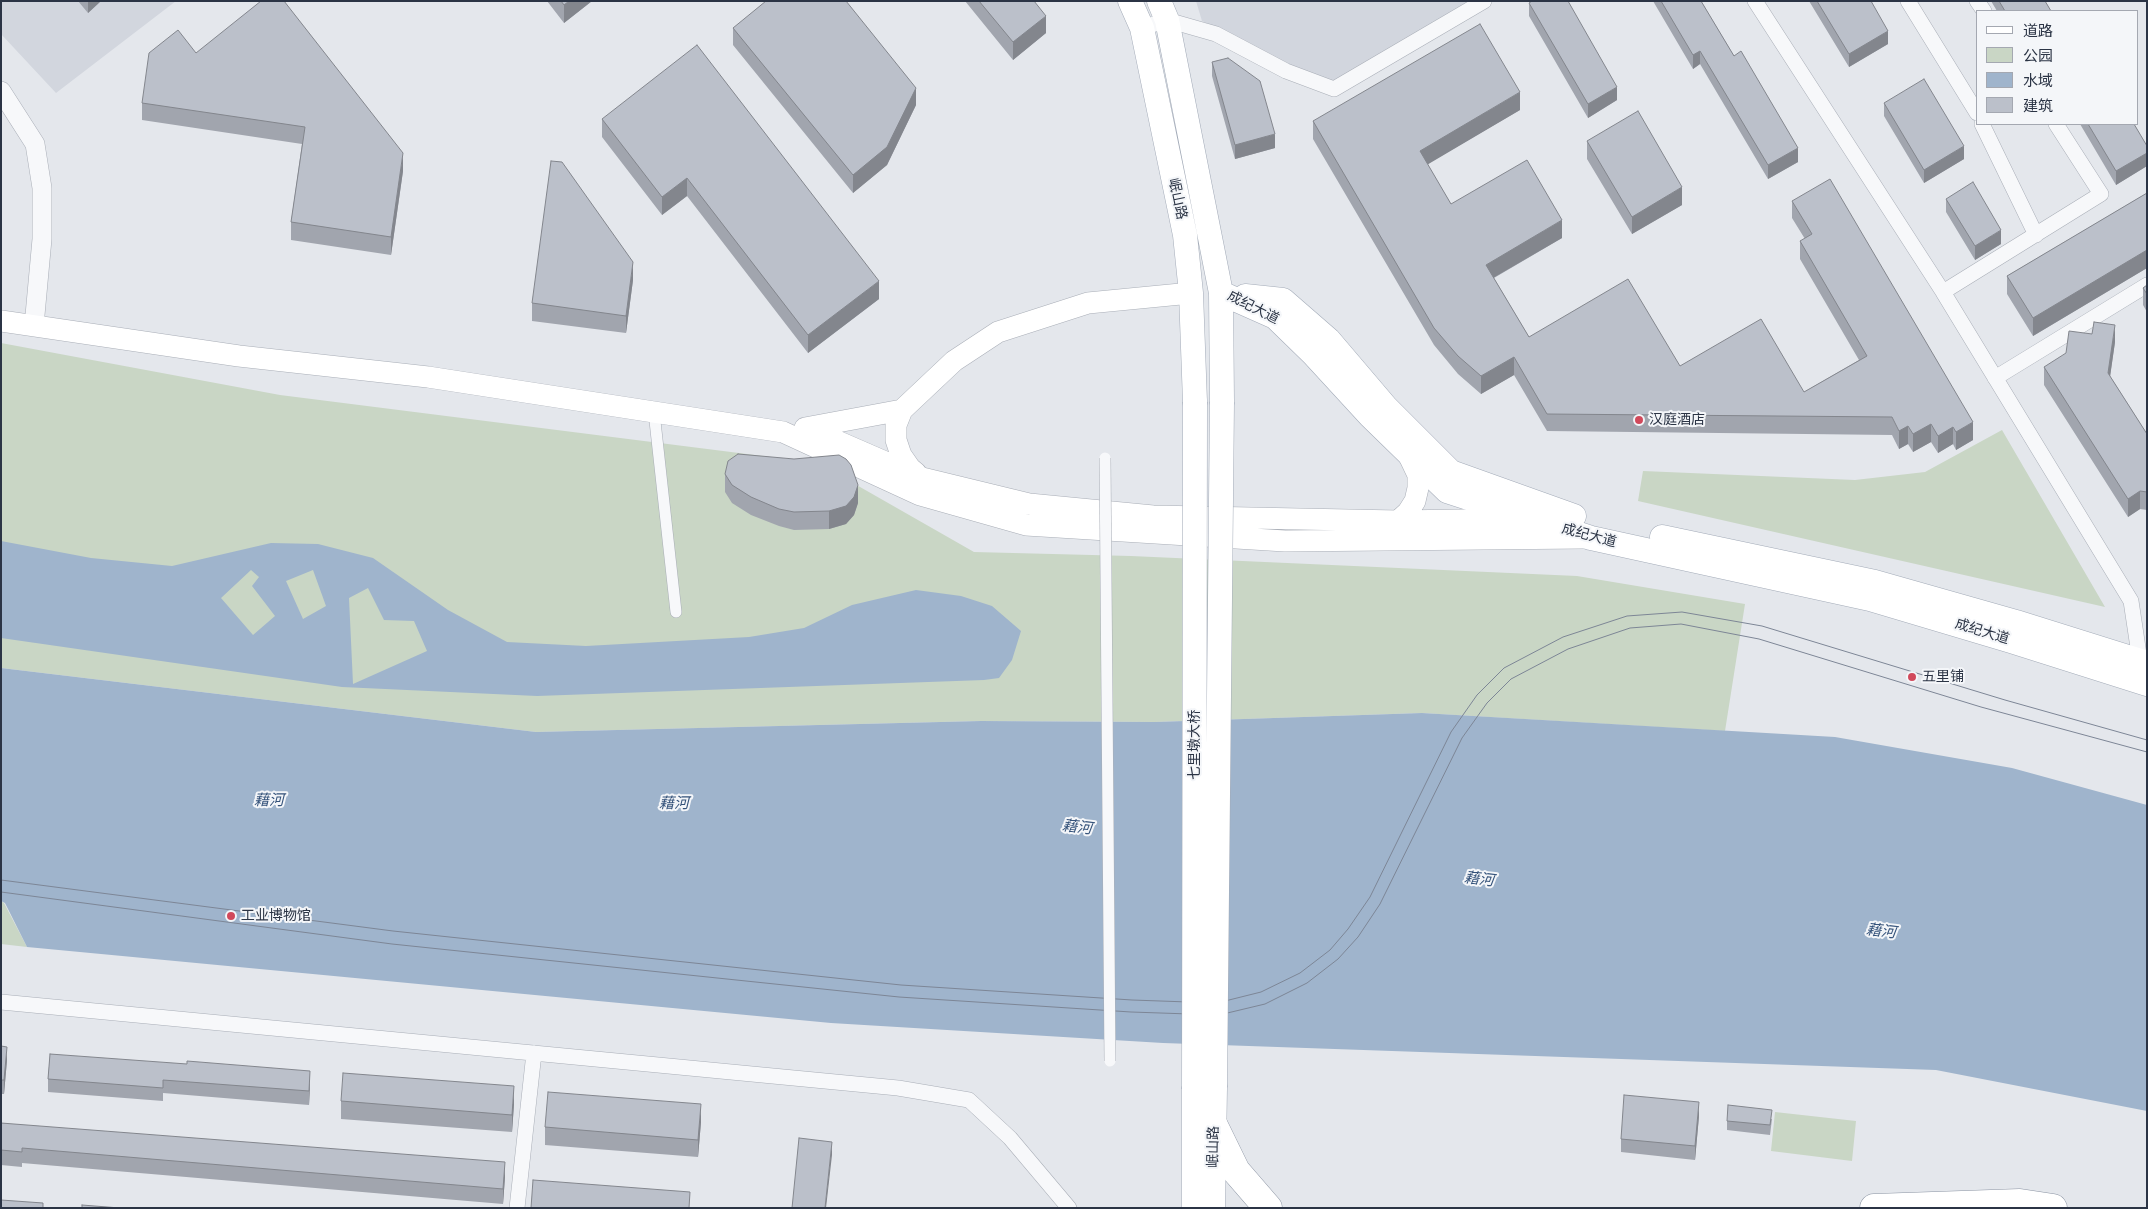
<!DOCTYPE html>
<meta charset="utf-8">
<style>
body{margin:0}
#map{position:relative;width:2148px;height:1209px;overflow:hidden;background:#e4e7ec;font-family:"DejaVu Sans","Noto Sans SC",sans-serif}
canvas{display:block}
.frame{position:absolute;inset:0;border:2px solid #2b3445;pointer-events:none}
.legend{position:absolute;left:1976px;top:10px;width:162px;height:115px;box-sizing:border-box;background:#f4f6f9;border:1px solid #a4a8b1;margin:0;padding:6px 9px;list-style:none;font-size:15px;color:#2b3445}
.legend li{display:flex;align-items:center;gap:10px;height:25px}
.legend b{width:25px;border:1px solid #a4a8b1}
</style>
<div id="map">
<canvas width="2148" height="1209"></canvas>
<div class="frame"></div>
<ul class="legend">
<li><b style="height:6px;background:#fff"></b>道路</li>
<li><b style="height:14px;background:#c9d6c5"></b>公园</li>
<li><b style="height:14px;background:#9fb4cc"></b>水域</li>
<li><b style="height:14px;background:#bbc0ca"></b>建筑</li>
</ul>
</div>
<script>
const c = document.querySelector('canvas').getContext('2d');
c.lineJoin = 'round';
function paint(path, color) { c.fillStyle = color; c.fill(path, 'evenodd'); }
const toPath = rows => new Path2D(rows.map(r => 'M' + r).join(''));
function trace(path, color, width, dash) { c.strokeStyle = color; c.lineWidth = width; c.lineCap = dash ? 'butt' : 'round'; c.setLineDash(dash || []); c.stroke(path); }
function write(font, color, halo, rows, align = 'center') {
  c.font = font + ' "DejaVu Sans","Noto Sans SC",sans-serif'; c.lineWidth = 4; c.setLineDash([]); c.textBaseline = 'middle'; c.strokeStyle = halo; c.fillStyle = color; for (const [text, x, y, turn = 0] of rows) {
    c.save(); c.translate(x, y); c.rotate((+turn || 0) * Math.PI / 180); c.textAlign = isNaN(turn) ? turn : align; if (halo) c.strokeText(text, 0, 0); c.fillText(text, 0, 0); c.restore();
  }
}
paint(toPath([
 [1,1,176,1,56,93,1,34],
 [1196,1,1485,1,1340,90,1202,21]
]), '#d2d6de');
paint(toPath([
 [1,343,280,395,818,463,974,552,1131,556,1577,576,1745,604,1725,731,1422,713,1155,722,981,721,536,732,1,668],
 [2002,430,2105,607,1638,501,1643,471,1855,480,1925,472],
 [1,901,4,903,27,947,1,944],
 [1775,1112,1856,1121,1852,1161,1771,1151]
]), '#c9d6c5');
paint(toPath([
 [1,541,91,558,172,566,271,543,318,544,373,558,448,610,507,642,586,646,749,637,804,628,852,605,916,590,961,596,992,606,1021,631,1012,660,999,678,984,680,537,696,342,687,1,638],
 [251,570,259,577,252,586,275,616,253,635,221,598],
 [313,570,326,606,303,619,286,581],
 [368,588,384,620,414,621,427,651,353,684,349,598],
 [1,668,536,732,981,721,1155,722,1422,713,1835,737,2012,768,2147,805,2147,1111,1936,1070,1163,1043,831,1023,27,947,5,903,1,901]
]), '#9fb4cc');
const pedestrian = toPath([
 [654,412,676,612]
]);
const minor = toPath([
 [1755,1,1943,292,2131,601,2140,661],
 [1908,1,1977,113],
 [1977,1,1984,11],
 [1142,28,1167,20,1216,34,1286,71,1334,89,1484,1],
 [1982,124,2036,235],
 [1943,292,2101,194,2056,124],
 [1995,378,2147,285],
 [1,1002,898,1088,969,1100,1010,1138,1069,1208],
 [517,1208,534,1053]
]);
const tertiary = toPath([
 [1,91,35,144,42,188,42,239,34,326]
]);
const secondary = toPath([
 [1,321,239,356,428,377,783,432,920,495,1026,525,1285,541,1583,538],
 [805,428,902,410],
 [816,432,922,478,1029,504,1153,516,1398,521,1525,519],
 [916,473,910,468,901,455,896,440,896,425,902,410,954,361,998,332,1088,303,1191,293],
 [1398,521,1408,512,1415,501,1418,488,1418,475,1408,454]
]);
const primary = toPath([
 [1130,1,1142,28,1185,235,1191,293,1195,402],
 [1159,1,1167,20,1221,293,1222,402],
 [1221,293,1275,317,1313,354,1370,416,1447,491,1591,538,1870,599,2011,641,2147,684],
 [1245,296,1283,300,1329,340,1386,407,1451,472,1574,516],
 [1662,537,1875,582,2016,622,2147,663],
 [1194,1089,1194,1208],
 [1213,1208,1215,1087]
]);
const motorway = toPath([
 [1214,1126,1236,1171,1268,1208],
 [1874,1208,2020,1203,2053,1208]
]);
trace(pedestrian, '#a9aeb7', 12);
trace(minor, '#a9aeb7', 16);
trace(tertiary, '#a9aeb7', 20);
trace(secondary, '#a9aeb7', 22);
trace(primary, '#a3abb8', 25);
trace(motorway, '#8b94a3', 29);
trace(pedestrian, '#f7f8fa', 11);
trace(minor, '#f7f8fa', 15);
trace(tertiary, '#f7f8fa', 19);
trace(secondary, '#fff', 21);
trace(primary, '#fff', 24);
trace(motorway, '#fff', 28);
trace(toPath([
 [1,880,393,931,901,985,1132,1000,1217,1003,1261,992,1300,973,1330,950,1348,929,1370,897,1451,732,1477,695,1504,668,1563,637,1627,616,1682,612,1762,626,2005,700,2147,740],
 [1,892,392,944,899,997,1131,1012,1219,1015,1265,1004,1307,983,1338,959,1358,937,1380,904,1462,738,1487,703,1511,679,1568,649,1630,628,1681,624,1759,639,1981,707,2147,752]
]), '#7d8696', 1);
const pedestrianBridge = toPath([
 [1105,458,1110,1061]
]);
const primaryBridge = toPath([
 [1215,1087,1222,402],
 [1194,1089,1195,402]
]);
trace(pedestrianBridge, '#a9aeb7', 12, []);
trace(primaryBridge, '#a3abb8', 25, []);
trace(pedestrianBridge, '#f7f8fa', 11);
trace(primaryBridge, '#fff', 24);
paint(toPath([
 [78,1,101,1,88,13],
 [547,1,592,1,564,23],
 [965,1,1034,1,1046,33,1013,60],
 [1653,1,1701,1,1798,162,1768,179,1700,64,1693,69],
 [1809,1,1871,1,1888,44,1849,67],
 [1991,1,2045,1,2051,11,1997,11],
 [1529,3,1617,100,1588,118,1529,16],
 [733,28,916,105,887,165,853,193,733,45],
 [196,53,403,171,391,255,291,240,291,222,302,144,142,120,142,103],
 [1212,62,1275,148,1235,159,1212,76],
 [1884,103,1964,159,1924,183,1884,116],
 [1520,110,1427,164,1451,204,1562,238,1494,278,1529,337,1680,366,1804,392,1859,360,1800,259,1800,241,1805,239,1792,218,1792,201,1973,440,1956,450,1953,444,1938,453,1931,442,1913,452,1908,444,1899,449,1892,435,1547,431,1514,375,1481,394,1458,374,1434,345,1313,139,1313,121],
 [602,119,879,299,808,353,687,196,662,215,602,137],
 [2080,124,2134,124,2147,146,2147,166,2116,185],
 [1587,141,1682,205,1632,234,1587,159],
 [2147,193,2147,268,2033,336,2007,294,2007,276],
 [1946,199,2001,244,1975,260,1946,212],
 [633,280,626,333,532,321,532,303],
 [2147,285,2147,312,2143,305,2143,288],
 [2115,342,2110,376,2147,434,2147,510,2140,509,2128,517,2044,385,2044,367],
 [725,474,858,503,854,515,846,524,829,529,794,530,779,526,751,515,732,503,725,492],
 [1,1046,7,1060,4,1094,1,1094],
 [50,1054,310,1084,309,1105,163,1093,163,1101,48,1092,48,1079],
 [341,1101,514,1104,512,1132,341,1119],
 [1699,1116,1695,1160,1621,1152,1621,1139],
 [1772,1119,1770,1135,1727,1130,1727,1121],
 [701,1122,698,1157,545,1145,545,1127],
 [1,1123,505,1177,503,1204,22,1163,22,1167,1,1165]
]), '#a1a5ae');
paint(toPath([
 [88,1,101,1,88,13],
 [569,1,592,1,564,23,564,5],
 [1046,16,1046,33,1013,60,1013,42],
 [1888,31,1888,44,1849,67,1849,54],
 [1700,51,1700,64,1693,69,1693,55],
 [1617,87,1617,100,1588,118,1588,104],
 [916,88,916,105,887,165,853,193,853,175],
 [1520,92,1520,110,1420,169,1420,151],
 [1275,134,1275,148,1235,159,1235,145],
 [1964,146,1964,159,1924,183,1924,170],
 [1798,148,1798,162,1768,179,1768,165],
 [403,153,403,171,391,255,391,237],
 [2147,153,2147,166,2116,185,2116,171],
 [687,178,687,196,662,215,662,197],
 [1682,187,1682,205,1632,234,1632,217],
 [1562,220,1562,238,1486,282,1486,265],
 [2001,230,2001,244,1975,260,1975,246],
 [2147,250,2147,268,2033,336,2033,318],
 [633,262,633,280,626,333,626,316],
 [879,281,879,299,808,353,808,335],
 [2115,325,2115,342,2108,391,2108,373],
 [1514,357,1514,375,1481,394,1481,376],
 [1973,422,1973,440,1956,450,1956,432],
 [1931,424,1931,442,1913,452,1913,434],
 [1908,426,1908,444,1899,449,1899,431],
 [1953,427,1953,444,1938,453,1938,436],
 [858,485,858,503,854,515,846,524,829,529,829,511],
 [2140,491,2140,509,2128,517,2128,499],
 [7,1047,7,1060,4,1094,4,1080],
 [310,1071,310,1084,309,1105,309,1091],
 [514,1086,514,1104,512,1132,512,1115],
 [1699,1102,1699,1116,1695,1160,1695,1146],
 [701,1104,701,1122,698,1157,698,1140],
 [832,1142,832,1155,826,1208,825,1208],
 [505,1162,505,1177,503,1204,503,1189]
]), '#83868d');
const building = toPath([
 [261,1,284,1,403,153,391,237,291,222,305,127,142,103,149,53,178,30,196,53,261,1],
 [561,1,569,1,564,5,561,1],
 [766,1,846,1,916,88,887,147,853,175,733,28,766,1],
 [979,1,1034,1,1046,16,1013,42,979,1],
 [1532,1,1568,1,1617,87,1588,104,1529,3,1532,1],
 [1661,1,1701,1,1734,56,1741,51,1798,148,1768,165,1700,51,1693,55,1661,1],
 [1817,1,1871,1,1888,31,1849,54,1817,1],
 [1999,1,2045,1,2051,11,2005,11,1999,1],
 [1480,24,1520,92,1420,151,1451,204,1527,160,1562,220,1486,265,1529,337,1628,279,1680,366,1761,319,1804,392,1867,356,1800,241,1812,234,1792,201,1830,179,1973,422,1956,432,1953,427,1938,436,1931,424,1913,434,1908,426,1899,431,1892,417,1547,414,1514,357,1481,376,1458,356,1434,328,1313,121,1480,24],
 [697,45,879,281,808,335,687,178,662,197,602,119,697,45],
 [1228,58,1260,81,1275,134,1235,145,1212,62,1228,58],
 [1924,79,1964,146,1924,170,1884,103,1924,79],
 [1638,111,1682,187,1632,217,1587,141,1638,111],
 [2088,124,2134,124,2147,146,2147,153,2116,171,2088,124],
 [551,161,562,162,633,262,626,316,532,303,551,161],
 [1973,182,2001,230,1975,246,1946,199,1973,182],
 [2147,193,2147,250,2033,318,2007,276,2147,193],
 [2147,285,2147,294,2143,288,2147,285],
 [2094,322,2115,325,2108,373,2147,434,2147,492,2140,491,2128,499,2044,367,2066,353,2069,331,2092,334,2094,322],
 [738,454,794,459,839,455,846,459,851,465,858,485,854,497,846,506,829,511,794,512,779,509,751,497,732,485,725,474,728,461,738,454],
 [1,1046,7,1047,4,1080,1,1080,1,1046],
 [50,1054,187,1064,187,1061,310,1071,309,1091,163,1080,163,1088,48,1079,50,1054],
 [343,1073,514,1086,512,1115,341,1101,343,1073],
 [548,1092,701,1104,698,1140,545,1127,548,1092],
 [1624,1095,1699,1102,1695,1146,1621,1139,1624,1095],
 [1728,1105,1772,1110,1770,1125,1727,1121,1728,1105],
 [1,1123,505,1162,503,1189,22,1148,22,1152,1,1150,1,1123],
 [799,1138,832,1142,825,1208,792,1208,799,1138],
 [533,1180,690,1192,689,1208,531,1208,533,1180],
 [1,1200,43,1203,43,1208,1,1208,1,1200],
 [82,1205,120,1208,82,1208,82,1205]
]);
paint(building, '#bbc0ca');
trace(building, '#83868d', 1);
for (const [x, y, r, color] of [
 [1639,420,5,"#d1495b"],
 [1912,677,5,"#d1495b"],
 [231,916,5,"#d1495b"]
]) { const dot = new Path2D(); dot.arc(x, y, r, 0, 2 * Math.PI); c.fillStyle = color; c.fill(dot); trace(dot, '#f4f6f9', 2); }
write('14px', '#2b3445', '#f4f6f9', [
 ["岷山路",1177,199,78],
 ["成纪大道",1253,308,27],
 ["成纪大道",1589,536,15],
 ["成纪大道",1982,632,17],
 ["七里墩大桥",1195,745,-90],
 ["岷山路",1214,1147,-89]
]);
write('14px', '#2b3445', '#f4f6f9', [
 ["汉庭酒店",1649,420],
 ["五里铺",1922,677],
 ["工业博物馆",241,916]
], 'left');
write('italic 15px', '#34527a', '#f4f6f9', [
 ["藉河",269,801],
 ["藉河",674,804],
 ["藉河",1077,828,7],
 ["藉河",1479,880,7],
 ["藉河",1881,932,7]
]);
</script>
